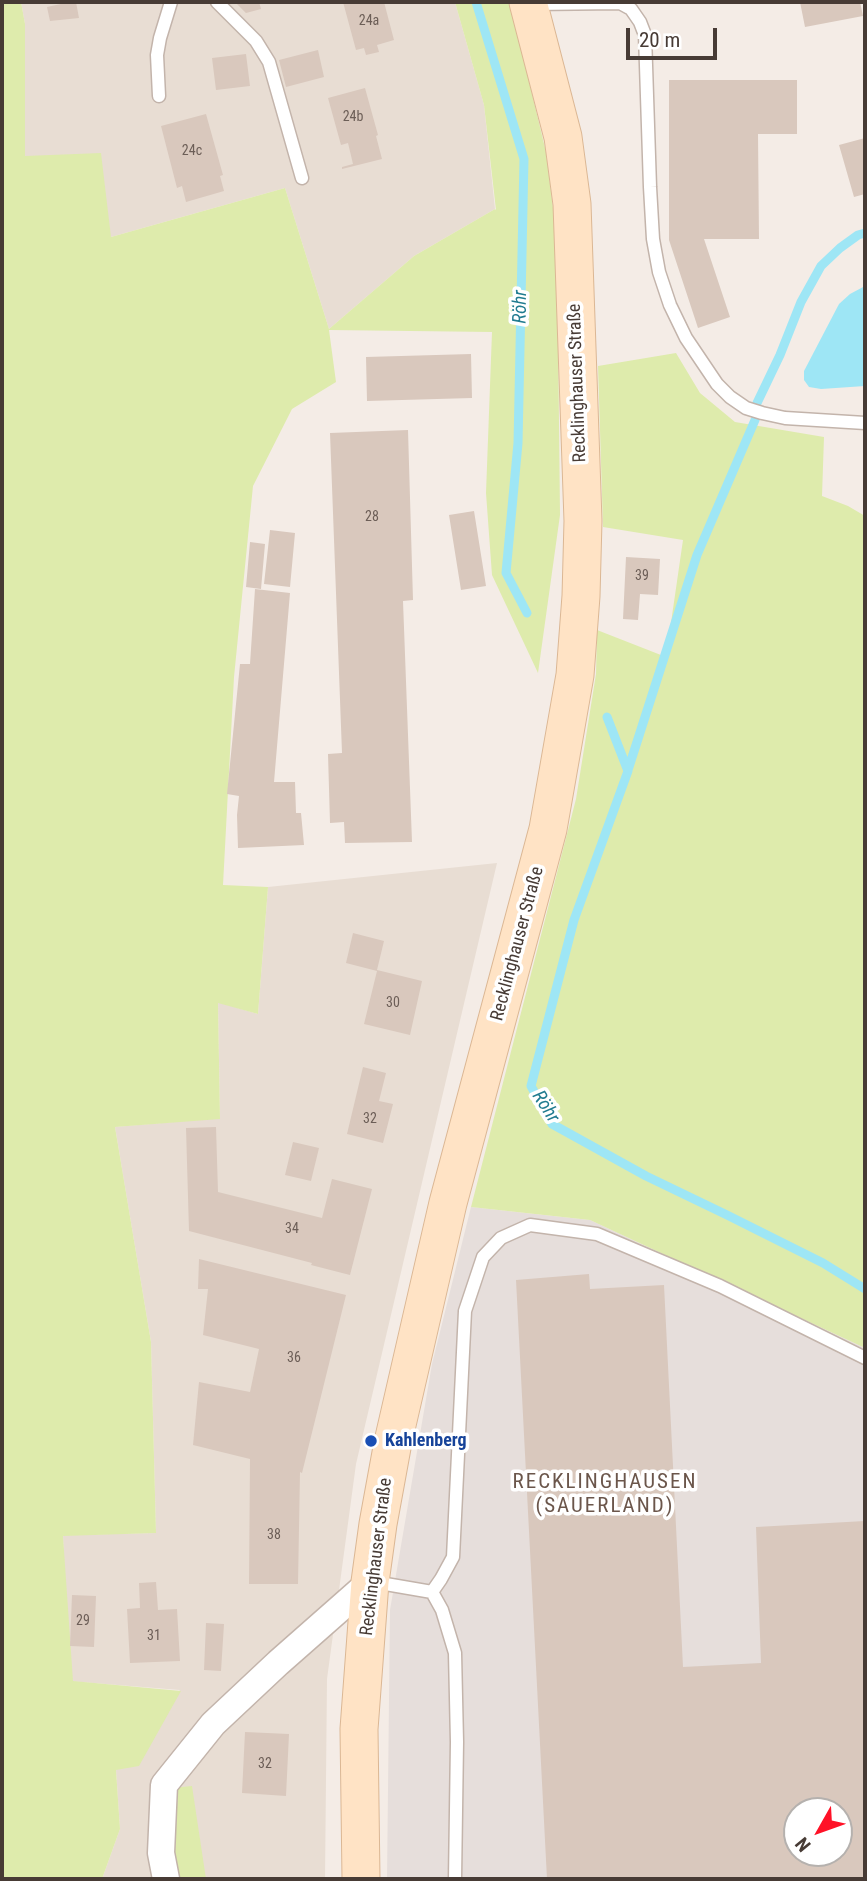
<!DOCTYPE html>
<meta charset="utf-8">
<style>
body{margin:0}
#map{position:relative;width:867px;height:1881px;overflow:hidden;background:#f4ece6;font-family:"Roboto Condensed",sans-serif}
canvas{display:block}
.frame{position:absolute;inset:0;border:4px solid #473b35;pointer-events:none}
.north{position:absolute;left:783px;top:1797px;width:70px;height:70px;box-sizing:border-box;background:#fff;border:2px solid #b5b1ae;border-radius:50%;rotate:230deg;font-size:19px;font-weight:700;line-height:28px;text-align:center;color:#473b35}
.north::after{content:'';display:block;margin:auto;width:24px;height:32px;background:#ff1227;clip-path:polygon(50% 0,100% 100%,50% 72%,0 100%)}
.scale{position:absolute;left:626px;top:28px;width:91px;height:32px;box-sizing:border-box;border:4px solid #473b35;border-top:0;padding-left:9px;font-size:21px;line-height:24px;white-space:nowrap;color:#473b35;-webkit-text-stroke:5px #fff;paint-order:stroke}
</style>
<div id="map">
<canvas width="867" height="1881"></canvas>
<div class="frame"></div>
<div class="north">N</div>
<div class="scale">20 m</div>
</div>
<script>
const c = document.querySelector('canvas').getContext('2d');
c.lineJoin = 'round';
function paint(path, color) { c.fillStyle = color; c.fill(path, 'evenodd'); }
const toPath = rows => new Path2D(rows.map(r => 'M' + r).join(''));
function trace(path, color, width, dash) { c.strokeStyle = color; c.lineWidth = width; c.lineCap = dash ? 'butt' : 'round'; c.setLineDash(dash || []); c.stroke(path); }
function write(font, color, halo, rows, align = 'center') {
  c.font = font + ' "Roboto Condensed",sans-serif'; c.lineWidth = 7; c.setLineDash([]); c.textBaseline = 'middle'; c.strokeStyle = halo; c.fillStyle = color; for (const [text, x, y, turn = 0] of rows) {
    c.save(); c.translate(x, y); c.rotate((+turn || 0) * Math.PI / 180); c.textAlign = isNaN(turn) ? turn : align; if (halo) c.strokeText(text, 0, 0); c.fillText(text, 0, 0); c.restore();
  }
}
paint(toPath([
 [21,2,455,2,484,105,495,209,414,256,329,329,285,188,111,237,25,156,25,24],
 [497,863,356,1464,327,1679,325,1879,102,1879,120,1829,116,1770,180,1690,68,1681,63,1535,156,1533,151,1342,115,1127,220,1118,218,1002,258,1014,268,887]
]), '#e8ddd3');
paint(toPath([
 [471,1207,590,1220,865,1348,865,1879,387,1879,390,1610,432,1364],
 [797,1811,839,1811,839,1853,797,1853]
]), '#e6dedb');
paint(toPath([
 [2,2,21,2,25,24,25,156,101,153,111,237,285,188,329,329,414,256,495,209,496,210,484,105,455,2,510,2,546,152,557,239,560,515,538,673,492,575,486,493,492,332,329,330,336,382,292,409,253,486,234,677,223,885,268,887,258,1014,218,1003,220,1119,115,1127,151,1342,156,1533,63,1536,73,1681,181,1691,139,1766,116,1770,120,1829,102,1879,2,1879],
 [676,353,700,393,735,422,824,437,822,496,848,506,865,516,865,1348,590,1220,471,1207,576,799,596,674,597,630,666,657,683,540,603,527,598,366],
 [192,1786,206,1879,174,1879,172,1788]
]), '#deebac');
paint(toPath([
 [865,286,865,386,821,389,809,387,804,380,804,371,839,304,850,294]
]), '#9ee6f5');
trace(toPath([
 [476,2,524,159,518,443,506,573,527,613],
 [757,403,780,355,801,302,821,266,840,248,858,235,865,233],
 [607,717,628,771,574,920,531,1086,552,1124,646,1176,727,1215,823,1263,865,1289],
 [628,770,697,555,755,420]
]), '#9ee6f5', 9);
paint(toPath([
 [70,2,76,2,79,18,50,21,47,7],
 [235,2,259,2,261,9,246,13],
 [343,2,384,2,394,40,377,45,379,52,366,55,364,48,356,50],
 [800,2,860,2,863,16,805,27],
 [318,50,324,77,286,87,279,60],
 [246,54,250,86,216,90,212,58],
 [669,80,797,80,797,134,758,134,759,239,704,239,730,317,698,328,669,240],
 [365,88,378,135,376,136,382,159,342,169,342,167,353,164,348,143,341,145,328,98],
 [206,114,223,175,220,176,224,191,186,202,182,186,177,188,161,126],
 [865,138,865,194,854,197,839,145],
 [471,354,472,398,367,401,366,357],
 [408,430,413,600,403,601,412,842,345,843,344,822,330,823,328,754,342,753,330,433],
 [474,511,486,586,461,590,449,515],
 [270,530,295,533,290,587,264,584],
 [250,542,265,544,261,589,246,587],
 [626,557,660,559,658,595,640,594,638,620,623,619],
 [255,589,290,593,274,782,295,782,296,813,301,813,304,845,238,848,237,815,239,796,227,794,240,664,250,664],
 [353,933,384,941,377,970,422,981,410,1035,364,1024,377,971,346,963],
 [363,1067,386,1073,379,1101,393,1104,383,1143,347,1134],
 [216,1127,218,1192,322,1218,332,1179,372,1189,350,1275,311,1265,312,1263,189,1231,186,1128],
 [293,1142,319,1148,311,1181,285,1175],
 [199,1259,346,1295,302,1473,300,1472,298,1584,249,1584,250,1459,193,1445,199,1382,250,1392,259,1349,203,1335,208,1289,198,1289],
 [589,1274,590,1289,664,1285,683,1667,761,1663,756,1527,865,1521,865,1879,547,1879,516,1280],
 [797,1811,839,1811,839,1853,797,1853],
 [156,1582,158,1610,177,1609,180,1661,130,1663,127,1609,140,1608,139,1583],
 [72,1595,96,1596,94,1647,70,1646],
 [206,1623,224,1624,221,1671,204,1670],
 [245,1732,289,1734,286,1796,242,1793]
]), '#d9c8bd');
const service = toPath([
 [217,2,256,41,269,62,302,178],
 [531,4,620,3,631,9,640,22,645,35,650,187,653,239,659,272,670,305,686,338,717,384,730,397,746,408,762,413,785,418,865,423],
 [159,96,157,55,160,38,171,2],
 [374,1582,432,1592,441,1579,453,1557,465,1311,483,1257,501,1238,530,1225,597,1234,720,1286,865,1358],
 [432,1592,442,1610,455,1653,457,1742,455,1879]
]);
const minor = toPath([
 [166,1879,161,1853,164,1785,213,1724,278,1663,370,1582]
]);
const secondary = toPath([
 [361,1879,359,1729,370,1582,378,1524,393,1442,448,1203,548,829,575,675,581,596,583,521,572,204,563,137,528,2]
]);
trace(service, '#c3b4ab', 15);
trace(minor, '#c3b4ab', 29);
trace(secondary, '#dbb794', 39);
trace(service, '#fff', 12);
trace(minor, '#fff', 26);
trace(secondary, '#ffe3c5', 37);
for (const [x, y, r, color] of [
 [371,1441,7,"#1a4fb4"]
]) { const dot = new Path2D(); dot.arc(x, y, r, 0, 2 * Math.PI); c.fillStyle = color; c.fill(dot); trace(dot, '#fff', 2.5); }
write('14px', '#6c5e57', null, [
 ["24a",369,21],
 ["24b",353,117],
 ["24c",192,151],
 ["28",372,517],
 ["39",642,576],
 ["30",393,1003],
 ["32",370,1119],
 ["34",292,1229],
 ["36",294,1358],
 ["38",274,1535],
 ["29",83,1621],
 ["31",154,1636],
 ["32",265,1764]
]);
write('18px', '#473b35', '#fff', [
 ["Recklinghauser Straße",578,383,-92],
 ["Recklinghauser Straße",518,944,-75],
 ["Recklinghauser Straße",377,1557,-83]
]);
write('bold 18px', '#164399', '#fff', [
 ["Kahlenberg",385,1441]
], 'left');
write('italic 19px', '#217c90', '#fff', [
 ["Röhr",521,307,-89],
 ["Röhr",545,1107,57]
]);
c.letterSpacing = '2px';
write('21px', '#6b564b', '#fff', [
 ["RECKLINGHAUSEN",605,1483],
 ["(SAUERLAND)",605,1507]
]);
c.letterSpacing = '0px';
</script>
